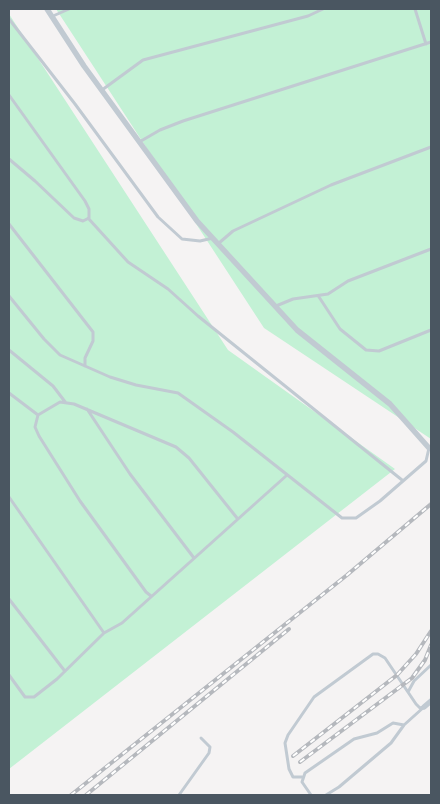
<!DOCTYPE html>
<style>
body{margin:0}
#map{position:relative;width:440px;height:804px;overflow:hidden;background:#f5f3f3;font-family:"Fira Sans Condensed",sans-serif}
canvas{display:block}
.frame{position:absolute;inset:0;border:10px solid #4a5661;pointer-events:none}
</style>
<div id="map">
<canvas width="440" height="804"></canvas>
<div class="frame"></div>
</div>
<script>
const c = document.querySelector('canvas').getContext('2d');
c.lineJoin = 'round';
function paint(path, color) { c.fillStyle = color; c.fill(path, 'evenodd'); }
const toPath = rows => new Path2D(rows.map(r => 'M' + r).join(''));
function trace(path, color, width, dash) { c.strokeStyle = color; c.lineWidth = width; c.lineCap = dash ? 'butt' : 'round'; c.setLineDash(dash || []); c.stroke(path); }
paint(toPath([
 [56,9,431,9,431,439,264,328],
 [9,14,228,350,395,469,9,769]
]), '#c3f1d5');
trace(toPath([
 [415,9,426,44],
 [53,16,69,9],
 [9,19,75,104,158,217,182,239,200,241,213,238],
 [102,90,143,60,308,16,323,9],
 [9,95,85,201,89,209,89,218,83,221,74,218,35,181,9,159],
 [141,141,160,130,183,121,431,42],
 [88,218,128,262,168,289,198,316,402,480],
 [9,224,93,332,93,341,85,358,85,366],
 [219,243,233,231,331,185,431,147],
 [9,296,44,339,60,355,110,377,136,385,178,393,233,432,342,518,356,518,380,501,426,461,429,448],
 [319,297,340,329,366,350,379,351,431,330],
 [276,306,293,299,328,294,348,281,431,249],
 [9,350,53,386,66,403],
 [9,393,38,415],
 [87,409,130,474,194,558],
 [9,497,104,633],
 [151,596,146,592,80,501,39,436,35,427,38,415,60,402,74,404,176,447,189,458,237,518],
 [9,599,64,670],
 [9,675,25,697,34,697,57,679,104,633,122,623,286,476],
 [408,692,414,681,431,665],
 [302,777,293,777,289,769,285,743,288,735,314,697,373,654,378,654,385,658,416,704,420,708,424,707],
 [179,795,209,753,210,747,201,738],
 [311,795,302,782,305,773,354,739,377,733,393,723,404,725],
 [326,795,339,787,391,743,404,725,424,707]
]), '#c1cad2', 3);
trace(toPath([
 [47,9,84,66,197,221,297,330,390,404,429,448],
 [424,707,431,701]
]), '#c1cad2', 5.5);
const rail = toPath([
 [293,756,397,675,416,654,431,631],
 [300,762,412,678,425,660,431,645],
 [71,795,347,575,431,504],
 [86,795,289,629]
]);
trace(rail, '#b5b8bd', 4);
trace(rail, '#fff', 2, [5.5]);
</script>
